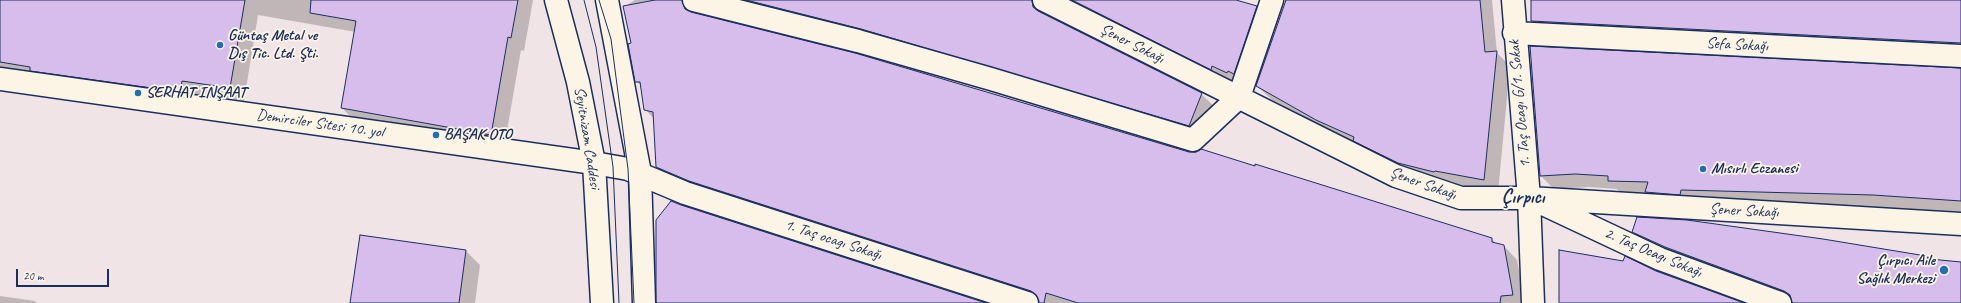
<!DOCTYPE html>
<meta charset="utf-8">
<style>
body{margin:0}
#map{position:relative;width:1961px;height:303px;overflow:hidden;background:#f1e4e7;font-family:Caveat,sans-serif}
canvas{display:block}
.scale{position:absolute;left:16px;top:269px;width:93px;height:18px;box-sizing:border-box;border:2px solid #1b2f5e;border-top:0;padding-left:5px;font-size:12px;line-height:14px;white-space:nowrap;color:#1b2f5e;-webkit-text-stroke:3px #fcf5e5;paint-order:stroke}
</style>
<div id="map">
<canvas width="1961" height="303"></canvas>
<div class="scale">20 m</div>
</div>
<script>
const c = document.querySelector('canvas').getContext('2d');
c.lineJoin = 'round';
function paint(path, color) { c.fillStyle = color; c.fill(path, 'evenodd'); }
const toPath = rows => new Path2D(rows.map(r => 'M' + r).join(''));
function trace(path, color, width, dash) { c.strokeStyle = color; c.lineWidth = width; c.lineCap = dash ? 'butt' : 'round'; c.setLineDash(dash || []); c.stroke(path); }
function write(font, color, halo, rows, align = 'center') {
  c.font = font + ' Caveat,sans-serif'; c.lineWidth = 3.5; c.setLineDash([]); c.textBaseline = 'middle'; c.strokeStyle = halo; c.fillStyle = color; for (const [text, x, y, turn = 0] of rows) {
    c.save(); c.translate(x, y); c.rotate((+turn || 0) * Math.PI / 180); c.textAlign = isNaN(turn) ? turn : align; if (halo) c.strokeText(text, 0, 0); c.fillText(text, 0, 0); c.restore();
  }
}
paint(toPath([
 [0,0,533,0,524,51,521,50,504,148,356,122,342,108,356,32,258,15,244,101,195,94,193,105,0,73],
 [635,0,994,0,1032,4,1042,14,1201,94,1215,107,1202,139,695,10,695,14,1492,239,1497,245,1504,246,1517,260,1525,303,1040,303,704,194,671,180,657,167,654,119,645,109,642,86,636,81,632,44,624,7],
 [1053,0,1233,0,1256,7,1270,20,1240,86,1226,79,1225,82],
 [1288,0,1492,0,1497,53,1510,66,1498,193,1412,176,1360,146,1271,99,1257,86],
 [1532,0,1961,0,1961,56,1546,35,1532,21],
 [1961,69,1961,213,1888,208,1694,203,1622,194,1617,189,1589,187,1554,189,1541,176],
 [1633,232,1920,256,1923,260,1961,263,1961,303,1793,303,1679,261,1647,245],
 [361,236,466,251,480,265,475,303,351,303],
 [0,296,35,301,37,303,0,303]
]), '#0003');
const building = toPath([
 [0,0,245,0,230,88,182,81,180,92,30,71,30,67,0,62,0,0],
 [311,0,518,0,511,38,508,37,491,135,341,108,356,21,310,13,311,0],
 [655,0,682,0,685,9,691,12,855,53,1189,152,1196,152,1201,149,1255,166,1255,164,1492,238,1492,242,1504,245,1513,295,1501,296,1500,303,1078,303,1046,293,1044,303,1039,303,1036,295,1031,291,689,181,656,167,653,112,644,110,640,82,635,82,628,44,631,43,623,6,655,0],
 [746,0,1032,0,1033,7,1038,11,1202,93,1189,126,861,29,746,0],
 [1072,0,1236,0,1257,6,1234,74,1228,71,1227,73,1212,66,1211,70,1072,0],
 [1286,0,1480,0,1485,52,1497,51,1484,180,1435,171,1434,172,1398,163,1353,141,1354,137,1316,120,1256,86,1286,0],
 [1531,0,1961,0,1961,43,1531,21,1531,0],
 [1530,46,1961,68,1961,201,1873,195,1681,190,1680,195,1645,192,1648,182,1608,181,1608,176,1575,174,1540,176,1530,46],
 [671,201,681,205,986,303,656,303,656,220,671,201],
 [1637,217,1687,220,1823,239,1920,255,1920,258,1961,262,1961,303,1792,303,1790,295,1784,291,1665,247,1632,232,1637,217],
 [360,235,466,250,459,303,350,303,360,235],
 [1559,250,1623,261,1625,256,1656,271,1744,303,1559,303,1559,250]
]);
paint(building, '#d7bdec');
trace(building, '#1b2f5e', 1);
const minor = toPath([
 [694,0,858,41,991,79,1193,140,1239,97,1272,0],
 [1044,0,1396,176,1461,198,1529,198,1961,224],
 [1513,0,1529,198,1533,303],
 [1514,33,1961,56],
 [0,79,594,163,628,169,685,193,1027,303],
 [640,173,644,303],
 [1541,203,1660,259,1780,303]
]);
const major = toPath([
 [556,0,578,82,594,163,602,303],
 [607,0,640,173]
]);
trace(minor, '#1b2f5e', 25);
trace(major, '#1b2f5e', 25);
trace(minor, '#fcf5e5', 22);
trace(major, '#fcf5e5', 22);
trace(toPath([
 [584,0,596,47,613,167,619,303],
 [599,0,611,39,628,169,634,303]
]), '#1b2f5e', 1);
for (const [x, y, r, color] of [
 [220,45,4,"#1f6fb2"],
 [138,93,4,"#1f6fb2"],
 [436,135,4,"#1f6fb2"],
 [1703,169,4,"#1f6fb2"],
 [1944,270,5,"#1f6fb2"]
]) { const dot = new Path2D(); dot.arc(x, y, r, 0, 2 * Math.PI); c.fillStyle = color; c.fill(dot); trace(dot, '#fcf5e5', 1.5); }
write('bold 16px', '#1b2f5e', '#fcf5e5', [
 ["Güntaş Metal ve",228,36],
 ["Dış Tic. Ltd. Şti.",228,54],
 ["SERHAT INŞAAT",146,93],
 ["BAŞAK OTO",444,135],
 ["Mısırlı Eczanesi",1711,169],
 ["Çırpıcı Aile",1935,261,"right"],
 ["Sağlık Merkezi",1935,279,"right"]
], 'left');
write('16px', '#1b2f5e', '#fcf5e5', [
 ["Şener Sokağı",1132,44,27],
 ["Sefa Sokağı",1737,45,3],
 ["1. Taş Ocagı G/1. Sokak",1520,104,-95],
 ["Demirciler Sitesi 10. yol",320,124,8],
 ["Seyitnizam Caddesi",587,138,81],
 ["Şener Sokağı",1423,184,20],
 ["Şener Sokağı",1744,211,3],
 ["1. Taş ocagı Sokağı",833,240,18],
 ["2. Taş Ocagı Sokağı",1653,253,23]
]);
write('bold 20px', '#1b2f5e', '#fcf5e5', [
 ["Çırpıcı",1523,198]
]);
</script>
